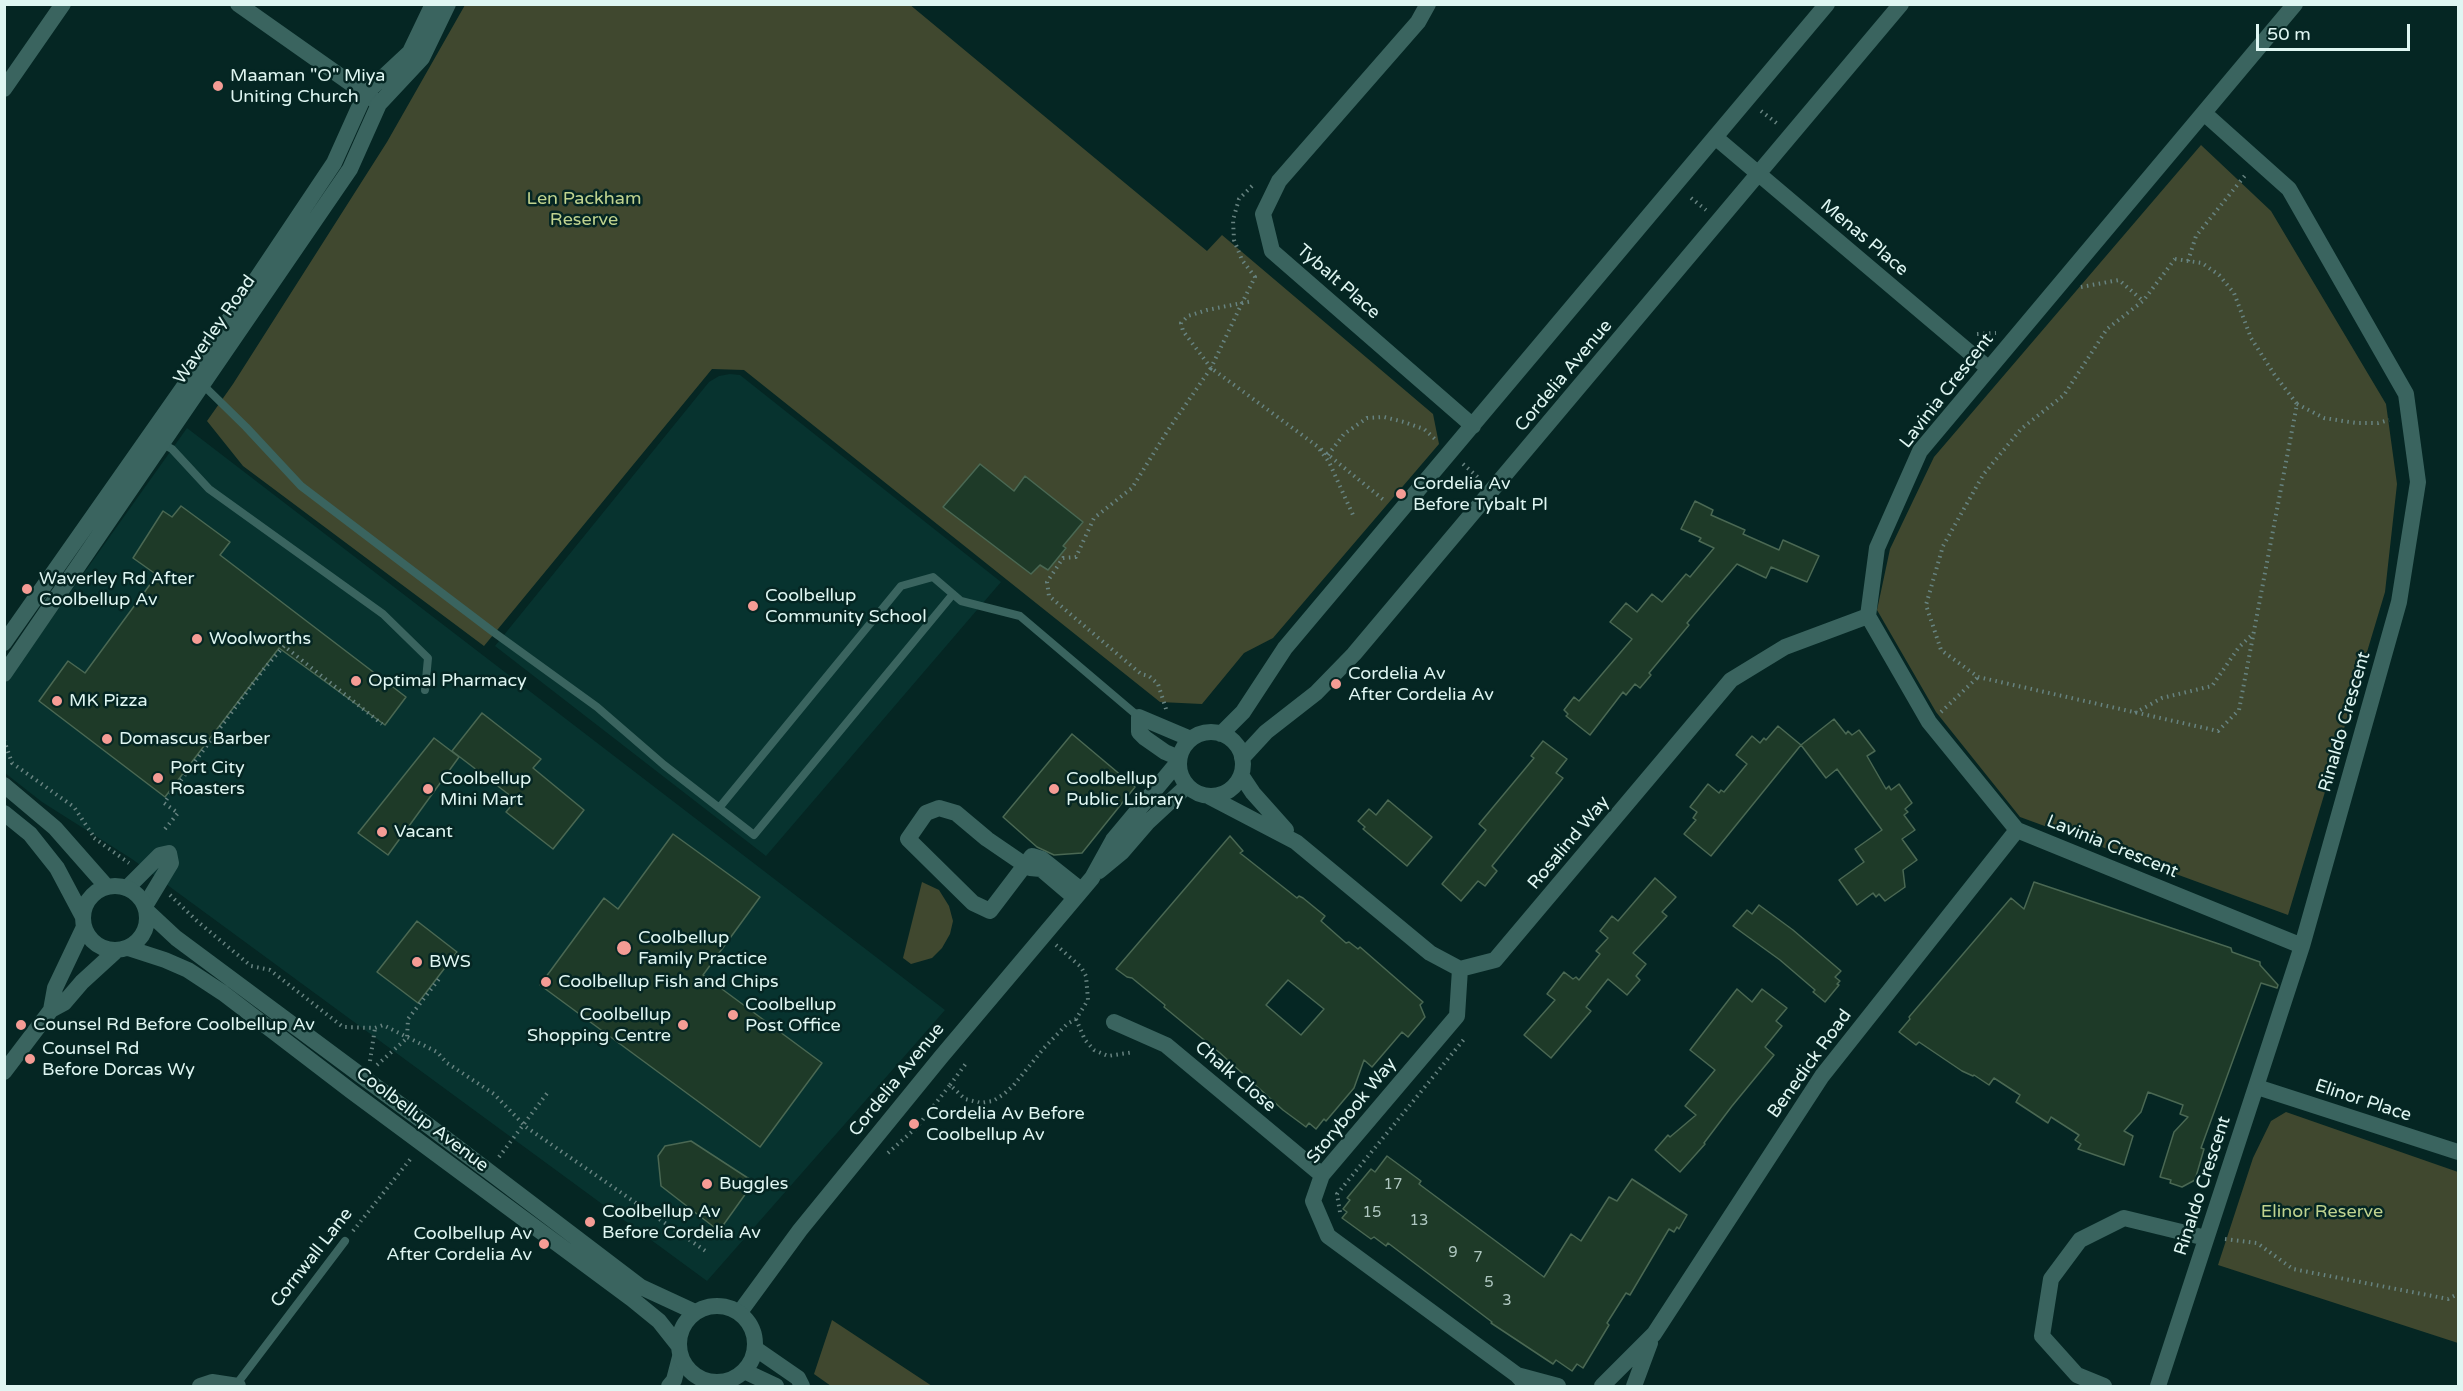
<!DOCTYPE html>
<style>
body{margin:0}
#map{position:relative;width:2463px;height:1391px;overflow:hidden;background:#052623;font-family:"Varela Round",sans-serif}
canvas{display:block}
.frame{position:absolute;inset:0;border:6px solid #dff6f2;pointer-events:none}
.scale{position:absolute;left:2256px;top:24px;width:154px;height:27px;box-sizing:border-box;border:3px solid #dff6f2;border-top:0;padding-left:8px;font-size:18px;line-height:21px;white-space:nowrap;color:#dff6f2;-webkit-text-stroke:4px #052623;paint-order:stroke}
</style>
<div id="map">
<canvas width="2463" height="1391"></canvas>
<div class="frame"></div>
<div class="scale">50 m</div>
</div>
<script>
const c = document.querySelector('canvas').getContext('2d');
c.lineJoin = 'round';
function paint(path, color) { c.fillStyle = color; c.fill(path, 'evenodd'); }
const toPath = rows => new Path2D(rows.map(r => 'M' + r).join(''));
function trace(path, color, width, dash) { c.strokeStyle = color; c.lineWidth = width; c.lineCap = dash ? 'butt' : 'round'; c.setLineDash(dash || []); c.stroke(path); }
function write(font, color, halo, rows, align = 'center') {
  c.font = font + ' "Varela Round",sans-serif'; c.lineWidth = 5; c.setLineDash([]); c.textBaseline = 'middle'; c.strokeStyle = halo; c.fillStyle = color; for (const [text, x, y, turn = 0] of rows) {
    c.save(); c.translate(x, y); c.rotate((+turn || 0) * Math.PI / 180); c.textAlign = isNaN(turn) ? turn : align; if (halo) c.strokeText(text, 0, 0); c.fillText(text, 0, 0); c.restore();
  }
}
paint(toPath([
 [730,374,740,375,1001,582,766,856,495,646,709,382,719,376],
 [187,428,945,1010,707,1281,132,859,42,802,5,773,5,684]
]), '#07332f');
paint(toPath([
 [909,4,1207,251,1222,235,1433,414,1439,444,1273,638,1244,653,1202,704,1160,702,744,370,712,369,484,646,243,466,207,421,233,384,387,142,465,5],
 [2201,145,2271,211,2386,404,2397,484,2385,592,2288,915,2020,817,1936,712,1877,610,1890,549,1934,457],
 [922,882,939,890,949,906,953,921,950,934,942,948,932,958,911,964,903,958],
 [2286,1112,2458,1172,2458,1343,2218,1265,2253,1158,2271,1121],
 [832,1320,932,1386,831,1386,814,1374]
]), '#40482f');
const building = toPath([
 [980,464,1014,491,1025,476,1083,522,1063,546,1066,548,1048,570,1040,565,1031,574,943,507,980,464],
 [1695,501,1713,510,1711,515,1745,530,1743,534,1779,550,1783,540,1819,556,1807,582,1771,567,1766,578,1737,564,1687,623,1689,625,1649,673,1651,675,1640,688,1635,684,1626,695,1623,692,1590,735,1566,716,1568,714,1564,710,1574,697,1579,701,1632,639,1610,622,1626,603,1637,612,1652,594,1662,602,1686,574,1690,577,1714,548,1699,541,1701,538,1681,529,1695,501],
 [181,506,230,542,220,555,406,697,385,725,279,648,165,797,39,701,68,661,85,673,157,575,133,558,163,511,172,517,181,506],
 [482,713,541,759,533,768,584,810,553,849,506,812,516,800,452,751,482,713],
 [1834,719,1846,734,1848,731,1852,735,1859,730,1875,751,1867,756,1886,789,1889,786,1891,790,1899,784,1912,803,1905,809,1908,812,1904,815,1915,830,1902,839,1917,860,1903,870,1905,887,1885,901,1879,894,1876,897,1873,893,1857,905,1839,880,1864,862,1855,849,1882,830,1837,769,1826,778,1801,745,1711,856,1684,834,1696,820,1693,818,1697,812,1690,807,1708,784,1719,793,1721,790,1724,792,1747,764,1736,755,1752,736,1760,743,1764,738,1766,740,1778,726,1801,745,1834,719],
 [1072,734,1135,787,1082,853,1054,855,1037,847,1003,817,1072,734],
 [434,738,459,757,388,855,358,833,434,738],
 [1543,741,1567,759,1556,773,1563,778,1492,866,1497,871,1485,886,1478,881,1461,901,1442,884,1486,830,1479,824,1534,758,1531,756,1543,741],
 [1388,800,1432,837,1407,866,1363,829,1365,827,1358,821,1369,809,1376,815,1388,800],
 [673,834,760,897,703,975,822,1063,760,1147,540,985,604,898,618,909,673,834],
 [1230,836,1243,851,1240,853,1297,898,1299,896,1303,898,1325,916,1321,921,1346,943,1349,942,1358,949,1360,947,1423,1002,1420,1005,1425,1017,1408,1037,1402,1032,1372,1067,1364,1060,1354,1088,1326,1121,1324,1119,1316,1129,1309,1123,1306,1127,1283,1110,1220,1053,1164,1007,1165,1005,1132,978,1127,977,1116,969,1230,836],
 [1288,980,1324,1009,1301,1035,1266,1005,1288,980],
 [1655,878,1676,897,1662,912,1667,916,1633,953,1646,964,1636,976,1640,980,1627,995,1608,979,1586,1007,1591,1011,1551,1058,1524,1035,1555,1000,1547,994,1564,972,1573,979,1576,977,1579,980,1600,954,1596,951,1608,938,1600,931,1612,916,1618,921,1655,878],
 [2034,882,2231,948,2232,952,2260,962,2260,965,2278,985,2277,988,2261,983,2201,1148,2204,1149,2195,1180,2182,1187,2170,1183,2171,1180,2160,1177,2174,1132,2188,1117,2180,1114,2183,1105,2148,1092,2141,1112,2124,1131,2133,1136,2124,1165,2078,1149,2081,1144,2075,1140,2079,1135,2051,1117,2048,1123,2016,1102,2020,1095,1994,1078,1989,1085,1974,1075,1973,1076,1962,1071,1919,1042,1916,1045,1899,1032,1910,1019,1909,1017,2011,898,2024,909,2034,882],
 [1759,905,1793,930,1841,971,1835,977,1840,981,1837,984,1839,985,1825,1002,1813,992,1815,990,1780,960,1733,926,1747,910,1752,914,1759,905],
 [417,921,457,952,418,1003,377,972,417,921],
 [1737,989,1752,1002,1762,989,1787,1008,1776,1021,1782,1026,1765,1047,1774,1055,1732,1106,1704,1143,1705,1144,1680,1172,1655,1150,1668,1135,1670,1137,1696,1115,1685,1106,1715,1070,1690,1050,1737,989],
 [691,1141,754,1182,719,1231,661,1186,658,1156,665,1146,691,1141],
 [1387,1156,1421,1181,1419,1184,1423,1187,1544,1277,1571,1234,1581,1241,1609,1197,1617,1201,1632,1179,1687,1215,1679,1229,1677,1227,1674,1232,1669,1229,1630,1295,1626,1293,1607,1323,1609,1325,1583,1368,1577,1364,1572,1371,1556,1360,1553,1364,1491,1323,1492,1322,1388,1243,1386,1246,1374,1237,1371,1239,1342,1218,1347,1212,1343,1209,1350,1200,1347,1198,1371,1169,1375,1172,1387,1156]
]);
paint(building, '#1e3a28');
trace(building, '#4a6853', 1.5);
trace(toPath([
 [1761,111,1779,125],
 [1252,186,1239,199,1233,220,1234,240,1242,260,1255,277,1242,303,1211,368,1183,331,1181,323,1188,316,1207,310,1242,303,1253,301],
 [1691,198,1706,210],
 [2175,259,2202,263,2219,275,2234,293,2251,338,2274,374,2297,404,2239,710,2218,731,1978,677,1941,650,1926,605,1943,546,1983,475,2021,429,2064,395,2107,329,2143,301,2175,259],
 [2188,261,2196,236,2247,173],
 [2081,287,2119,280,2143,301],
 [1977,334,1996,333],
 [2297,404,2324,418,2356,423,2378,423,2389,420],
 [1321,449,1385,501],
 [1328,455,1344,434,1367,418,1384,417,1404,422,1424,429,1436,440],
 [1463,464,1480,479],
 [1166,709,1158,684,1149,676,1141,674,1049,596,1047,582,1063,558,1076,557,1094,518,1132,488,1168,430,1211,368,1317,446,1329,462,1353,515],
 [1941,712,1978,677],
 [2135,713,2162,698,2212,686,2239,647,2254,633],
 [4,740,12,763,74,807,94,837],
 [165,829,178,813,164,803,264,669,284,646,382,724],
 [94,838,129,863],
 [170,895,197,921,251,966,270,970,343,1027,375,1028,383,1025,437,1052,447,1063,494,1094,526,1127,707,1252],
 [1076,1019,1085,1040,1094,1050,1108,1056,1134,1052],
 [370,1061,375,1028],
 [377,1065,407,1038,408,1019,439,979],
 [950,1085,967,1062],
 [888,1153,917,1127,950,1085,965,1099,981,1103,993,1101,1004,1094,1013,1086,1044,1048,1067,1024,1076,1019,1088,1000,1086,976,1081,967,1056,945],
 [499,1157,548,1092],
 [1340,1212,1337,1194,1465,1038],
 [353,1231,412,1157],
 [2225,1239,2257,1243,2293,1269,2448,1299,2458,1294]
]), '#678380', 4, [1.5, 4.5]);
trace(toPath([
 [201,383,246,427,301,486,492,631,597,707,664,765,754,835,953,594],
 [161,443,172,449,209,489,383,614,428,658,425,690],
 [719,808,901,586,933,577,961,601,1020,616,1139,717],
 [236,1385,345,1241]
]), '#3a645f', 8);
trace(toPath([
 [238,4,377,102],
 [1428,4,1418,22,1279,181,1263,214,1272,251,1473,426],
 [2295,4,1920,451,1877,548,1868,616,1929,722,2017,830,2302,946],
 [4,89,63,4],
 [1715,137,1988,368],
 '1179 764a32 32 0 1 1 64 0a32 32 0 1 1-64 0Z',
 [1221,734,1243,712,1285,648,1827,4],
 [1179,758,1165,752,1145,738,1139,732,1139,717,1191,739],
 [1242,758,1266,732,1316,693,1354,654,1901,4],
 [1241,775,1253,793,1286,830],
 [1208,796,1296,842,1430,953,1460,969,1495,960,1731,680,1785,647,1868,616],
 [1099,871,1122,852,1147,823,1187,786],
 [127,888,160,855,169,853,171,863,145,906],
 [1075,898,1041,869,1030,868,1025,865,987,839,956,813,939,808,926,813,908,839,973,903,990,911,1025,865,1032,856,1042,859,1081,890],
 [1460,969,1457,1016,1322,1175,1313,1201,1328,1236,1517,1375,1527,1386],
 [1114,1022,1166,1045,1322,1175],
 [2257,1087,2458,1152],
 [740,1312,800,1230,941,1057,1092,878,1113,840,1179,761],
 [1517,1375,1558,1386],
 [200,1386,212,1382,238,1386],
 [669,1386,674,1380,680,1357],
 [719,1386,724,1382],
 [1602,1386,1654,1334,1822,1076,2017,830],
 [1634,1386,1650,1343],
 [2104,1386,2077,1375,2042,1336,2051,1279,2080,1240,2124,1218,2206,1238],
 [2158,1386,2302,946,2399,602,2418,482,2406,394,2289,189,2204,113]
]), '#3a645f', 16);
trace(toPath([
 [4,643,192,375,334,163,365,94,410,52,433,4],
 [4,674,350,169,379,104,422,58,448,4],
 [4,785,55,828,107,887],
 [4,813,30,834,57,868,83,917],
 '83 918a32 32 0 1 1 64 0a32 32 0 1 1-64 0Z',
 [147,911,176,938,433,1129,641,1287,695,1312],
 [128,948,165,960,188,970,223,993,351,1091,632,1299,659,1321,678,1345],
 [51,1010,55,988,84,927],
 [4,1072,51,1010,64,1003,82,982,117,950],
 '679 1344a38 38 0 1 1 76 0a38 38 0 1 1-76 0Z',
 [756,1349,798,1378,802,1386],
 [744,1371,776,1386]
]), '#3a645f', 16);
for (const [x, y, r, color] of [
 [218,86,6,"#f59c95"],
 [1401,494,6,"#f59c95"],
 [27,589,6,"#f59c95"],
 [753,606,6,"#f59c95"],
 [197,639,6,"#f59c95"],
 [356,681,6,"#f59c95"],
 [1336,684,6,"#f59c95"],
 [57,701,6,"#f59c95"],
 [107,739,6,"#f59c95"],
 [158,778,6,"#f59c95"],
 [428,789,6,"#f59c95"],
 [1054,789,6,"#f59c95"],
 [382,832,6,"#f59c95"],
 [624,948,8,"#f59c95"],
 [417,962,6,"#f59c95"],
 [546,982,6,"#f59c95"],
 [733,1015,6,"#f59c95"],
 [21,1025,6,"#f59c95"],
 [683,1025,6,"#f59c95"],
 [30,1059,6,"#f59c95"],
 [914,1124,6,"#f59c95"],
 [707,1184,6,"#f59c95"],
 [590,1222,6,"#f59c95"],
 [544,1244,6,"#f59c95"]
]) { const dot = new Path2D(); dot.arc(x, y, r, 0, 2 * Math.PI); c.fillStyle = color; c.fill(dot); trace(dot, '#052623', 2); }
write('15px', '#afc7c0', null, [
 ["17",1393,1185],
 ["15",1372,1213],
 ["13",1419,1221],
 ["9",1453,1253],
 ["7",1478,1258],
 ["5",1489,1283],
 ["3",1507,1301]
]);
write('18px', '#dff6f2', '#052623', [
 ["Maaman \"O\" Miya",230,76],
 ["Uniting Church",230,97],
 ["Cordelia Av",1413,484],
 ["Before Tybalt Pl",1413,505],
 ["Waverley Rd After",39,579],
 ["Coolbellup Av",39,600],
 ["Coolbellup",765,596],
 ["Community School",765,617],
 ["Woolworths",209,639],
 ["Cordelia Av",1348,674],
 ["After Cordelia Av",1348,695],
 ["Optimal Pharmacy",368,681],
 ["MK Pizza",69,701],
 ["Domascus Barber",119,739],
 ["Port City",170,768],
 ["Roasters",170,789],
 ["Coolbellup",440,779],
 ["Mini Mart",440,800],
 ["Coolbellup",1066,779],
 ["Public Library",1066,800],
 ["Vacant",394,832],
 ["Coolbellup",638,938],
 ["Family Practice",638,959],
 ["BWS",429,962],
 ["Coolbellup Fish and Chips",558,982],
 ["Coolbellup",745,1005],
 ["Post Office",745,1026],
 ["Coolbellup",671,1015,"right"],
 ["Shopping Centre",671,1036,"right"],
 ["Counsel Rd Before Coolbellup Av",33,1025],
 ["Counsel Rd",42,1049],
 ["Before Dorcas Wy",42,1070],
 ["Cordelia Av Before",926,1114],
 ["Coolbellup Av",926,1135],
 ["Buggles",719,1184],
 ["Coolbellup Av",602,1212],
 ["Before Cordelia Av",602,1233],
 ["Coolbellup Av",532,1234,"right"],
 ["After Cordelia Av",532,1255,"right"]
], 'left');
write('18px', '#c0d38f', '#052623', [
 ["Len Packham",584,199],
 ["Reserve",584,220],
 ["Elinor Reserve",2322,1212]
]);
write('18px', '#dff6f2', '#052623', [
 ["Menas Place",1864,238,40],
 ["Tybalt Place",1338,282,41],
 ["Waverley Road",215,330,-55],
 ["Cordelia Avenue",1564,376,-50],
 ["Lavinia Crescent",1947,391,-52],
 ["Rinaldo Crescent",2345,722,-74],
 ["Rosalind Way",1569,843,-50],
 ["Lavinia Crescent",2112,847,22],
 ["Benedick Road",1810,1064,-54],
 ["Chalk Close",1235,1077,40],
 ["Cordelia Avenue",897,1080,-51],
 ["Elinor Place",2363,1101,18],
 ["Storybook Way",1352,1111,-51],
 ["Coolbellup Avenue",422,1120,37],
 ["Rinaldo Crescent",2203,1186,-72],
 ["Cornwall Lane",312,1258,-52]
]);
</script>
